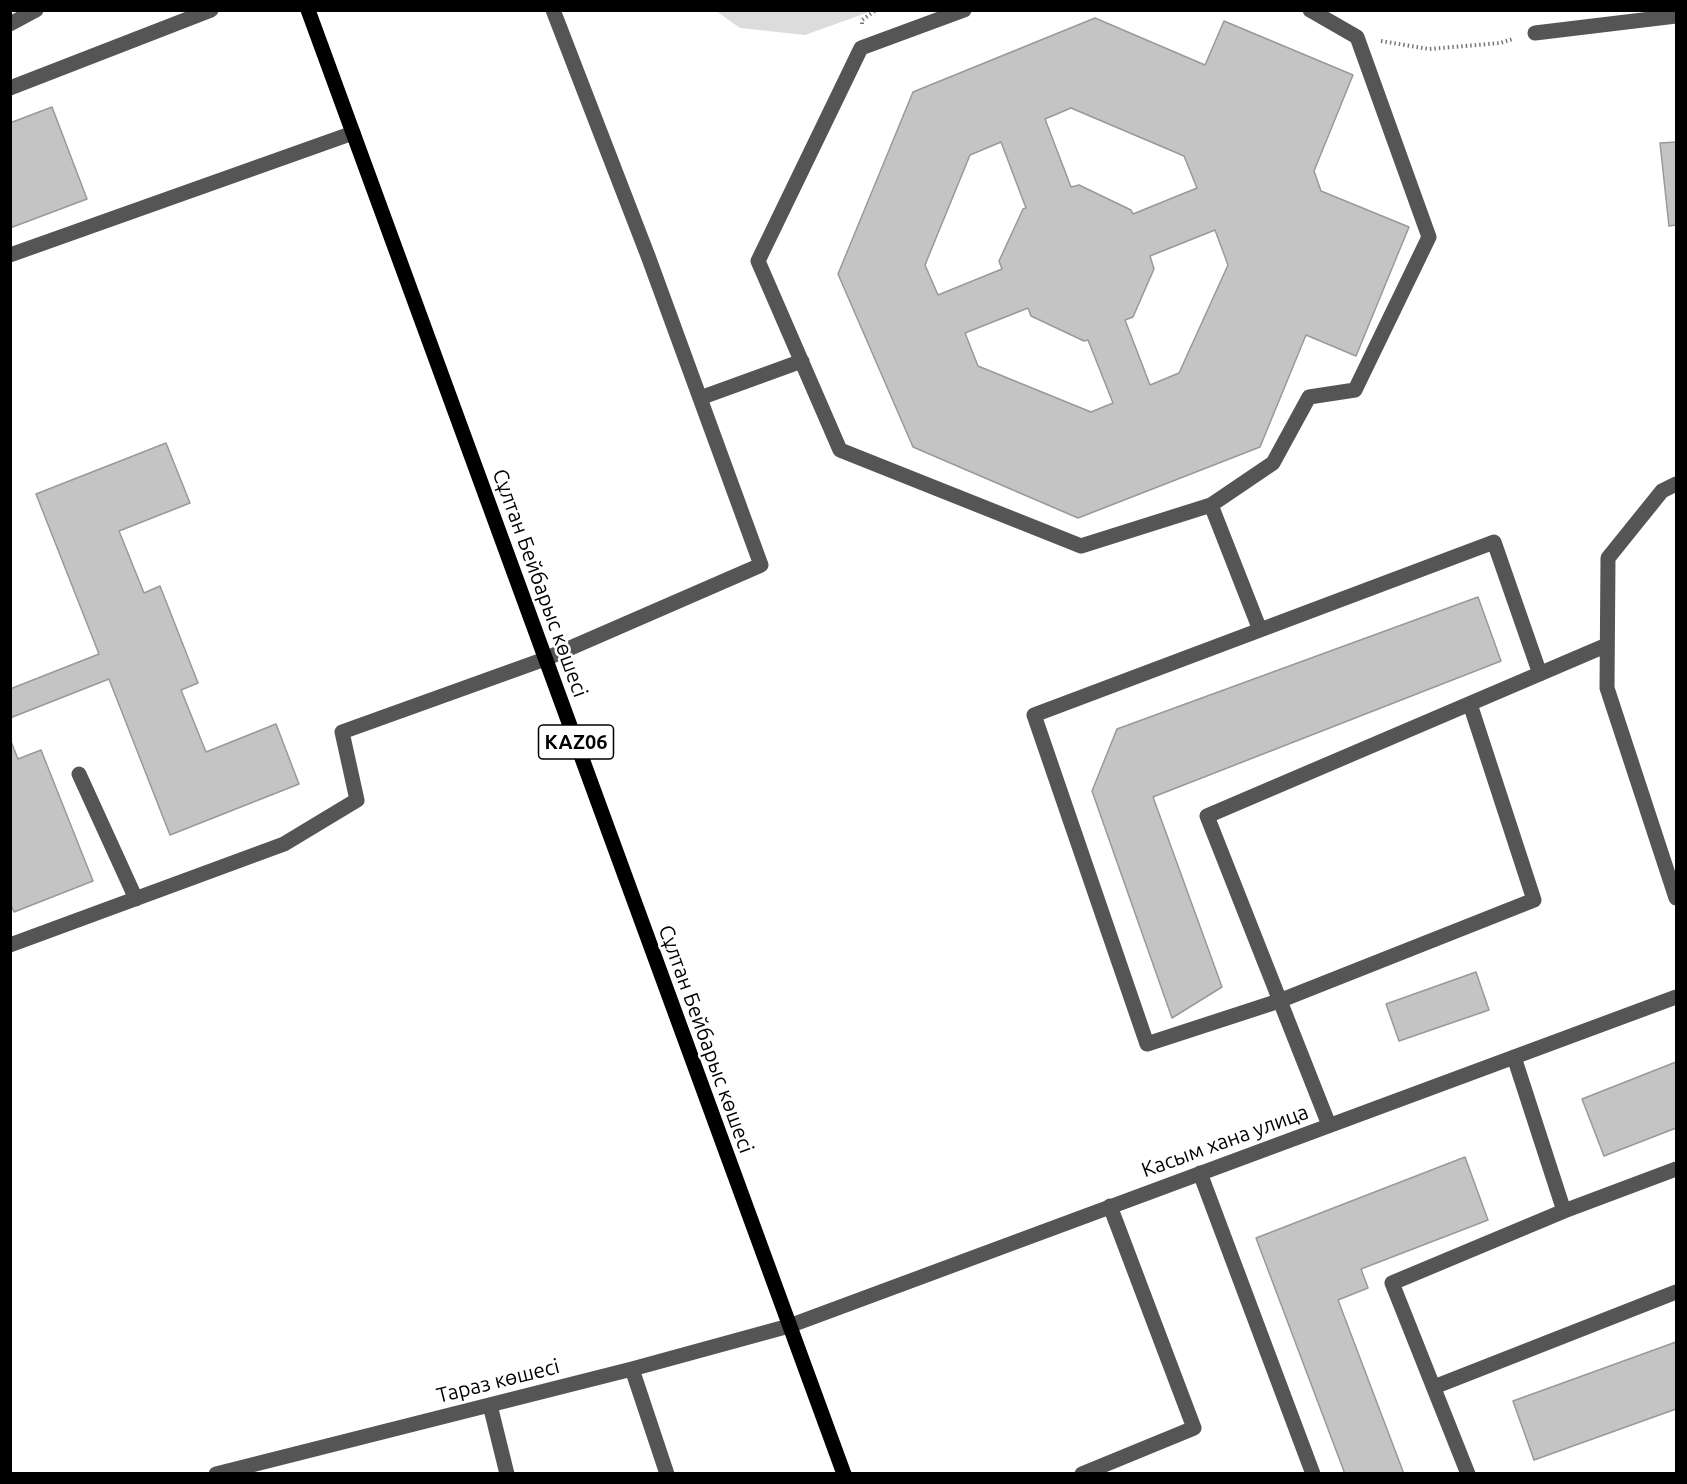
<!DOCTYPE html>
<meta charset="utf-8">
<style>
body{margin:0}
#map{position:relative;width:1687px;height:1484px;overflow:hidden;background:#fff;font-family:Ubuntu,sans-serif}
canvas{display:block}
.frame{position:absolute;inset:0;border:12px solid #000;pointer-events:none}
</style>
<div id="map">
<canvas width="1687" height="1484"></canvas>
<div class="frame"></div>
</div>
<script>
const c = document.querySelector('canvas').getContext('2d');
c.lineJoin = 'round';
function paint(path, color) { c.fillStyle = color; c.fill(path, 'evenodd'); }
const toPath = rows => new Path2D(rows.map(r => 'M' + r).join(''));
function trace(path, color, width, dash) { c.strokeStyle = color; c.lineWidth = width; c.lineCap = dash ? 'butt' : 'round'; c.setLineDash(dash || []); c.stroke(path); }
function write(font, color, halo, rows, align = 'center') {
  c.font = font + ' Ubuntu,sans-serif'; c.lineWidth = 5; c.setLineDash([]); c.textBaseline = 'middle'; c.strokeStyle = halo; c.fillStyle = color; for (const [text, x, y, turn = 0] of rows) {
    c.save(); c.translate(x, y); c.rotate((+turn || 0) * Math.PI / 180); c.textAlign = isNaN(turn) ? turn : align; if (halo) c.strokeText(text, 0, 0); c.fillText(text, 0, 0); c.restore();
  }
}
paint(toPath([
 [716,11,872,11,805,35,740,28]
]), '#dcdcdc');
const building = toPath([
 [1095,18,1205,65,1224,21,1353,75,1314,171,1321,191,1409,227,1356,356,1306,335,1260,447,1078,518,913,447,838,274,913,92,1095,18],
 [1071,108,1184,156,1197,188,1133,214,1131,210,1079,185,1071,187,1045,119,1071,108],
 [1001,142,1026,208,1023,209,999,261,1002,269,938,295,925,265,970,155,1001,142],
 [1215,230,1228,265,1179,373,1150,385,1125,320,1133,317,1154,269,1150,256,1215,230],
 [1028,308,1031,316,1084,341,1088,340,1113,403,1091,412,978,366,965,333,1028,308],
 [52,107,87,199,10,228,10,123,52,107],
 [1676,142,1676,225,1669,226,1660,143,1676,142],
 [166,443,190,503,119,531,144,593,160,586,198,683,181,690,206,752,276,724,299,784,170,835,109,679,10,718,10,689,99,654,36,494,166,443],
 [1478,597,1501,661,1153,797,1222,987,1172,1018,1092,791,1117,729,1478,597],
 [10,739,18,759,41,750,93,881,14,912,10,903,10,739],
 [1476,972,1489,1010,1399,1041,1386,1004,1476,972],
 [1676,1062,1676,1128,1604,1156,1582,1099,1676,1062],
 [1465,1157,1488,1220,1361,1269,1368,1288,1338,1300,1404,1474,1345,1474,1256,1238,1465,1157],
 [1676,1342,1676,1409,1534,1460,1513,1401,1676,1342]
]);
paint(building, '#c4c4c4');
trace(building, '#999', 1.5);
trace(toPath([
 [862,24,862,20,876,10],
 [1381,41,1429,49,1500,43,1513,39]
]), '#777', 4, [1.5, 3]);
trace(toPath([
 [964,10,861,48,758,261,840,450,1081,546,1211,505,1273,463,1309,397,1355,390,1429,237,1357,37,1310,10],
 [10,24,36,10],
 [1535,33,1676,16],
 [10,88,211,10],
 [10,255,353,133],
 [700,398,802,361],
 [1676,484,1662,491,1608,558,1607,688,1676,898],
 [1211,505,1260,630],
 [1470,704,1534,900,1279,1001,1147,1044,1034,715,1494,542,1540,674],
 [79,774,136,899],
 [10,945,284,844,357,800,342,732,545,659,761,565,648,256,553,10],
 [1329,1125,1207,816,1607,645],
 [1200,1173,1313,1474],
 [1564,1211,1676,1169],
 [632,1369,667,1474],
 [1434,1387,1676,1292],
 [490,1405,507,1474],
 [216,1474,632,1369,789,1326,1676,997],
 [1082,1474,1194,1428,1110,1206],
 [1468,1474,1392,1283,1564,1211,1514,1057]
]), '#555', 15);
trace(toPath([
 [308,10,844,1474]
]), '#000', 15);
for (const [x, y, w] of [
 [576,742,75]
]) { const box = new Path2D(); box.roundRect(x - w / 2, y - 17, w, 34, 4.5); c.fillStyle = '#fff'; c.fill(box); trace(box, '#000', 1.5); }
write('bold 20px', '#000', null, [
 ["KAZ06",576,742]
]);
write('21px', '#000', '#fff', [
 ["Сұлтан Бейбарыс көшесі",540,583,70],
 ["Сұлтан Бейбарыс көшесі",706,1039,70],
 ["Касым хана улица",1225,1141,-20],
 ["Тараз көшесі",498,1381,-14]
]);
</script>
